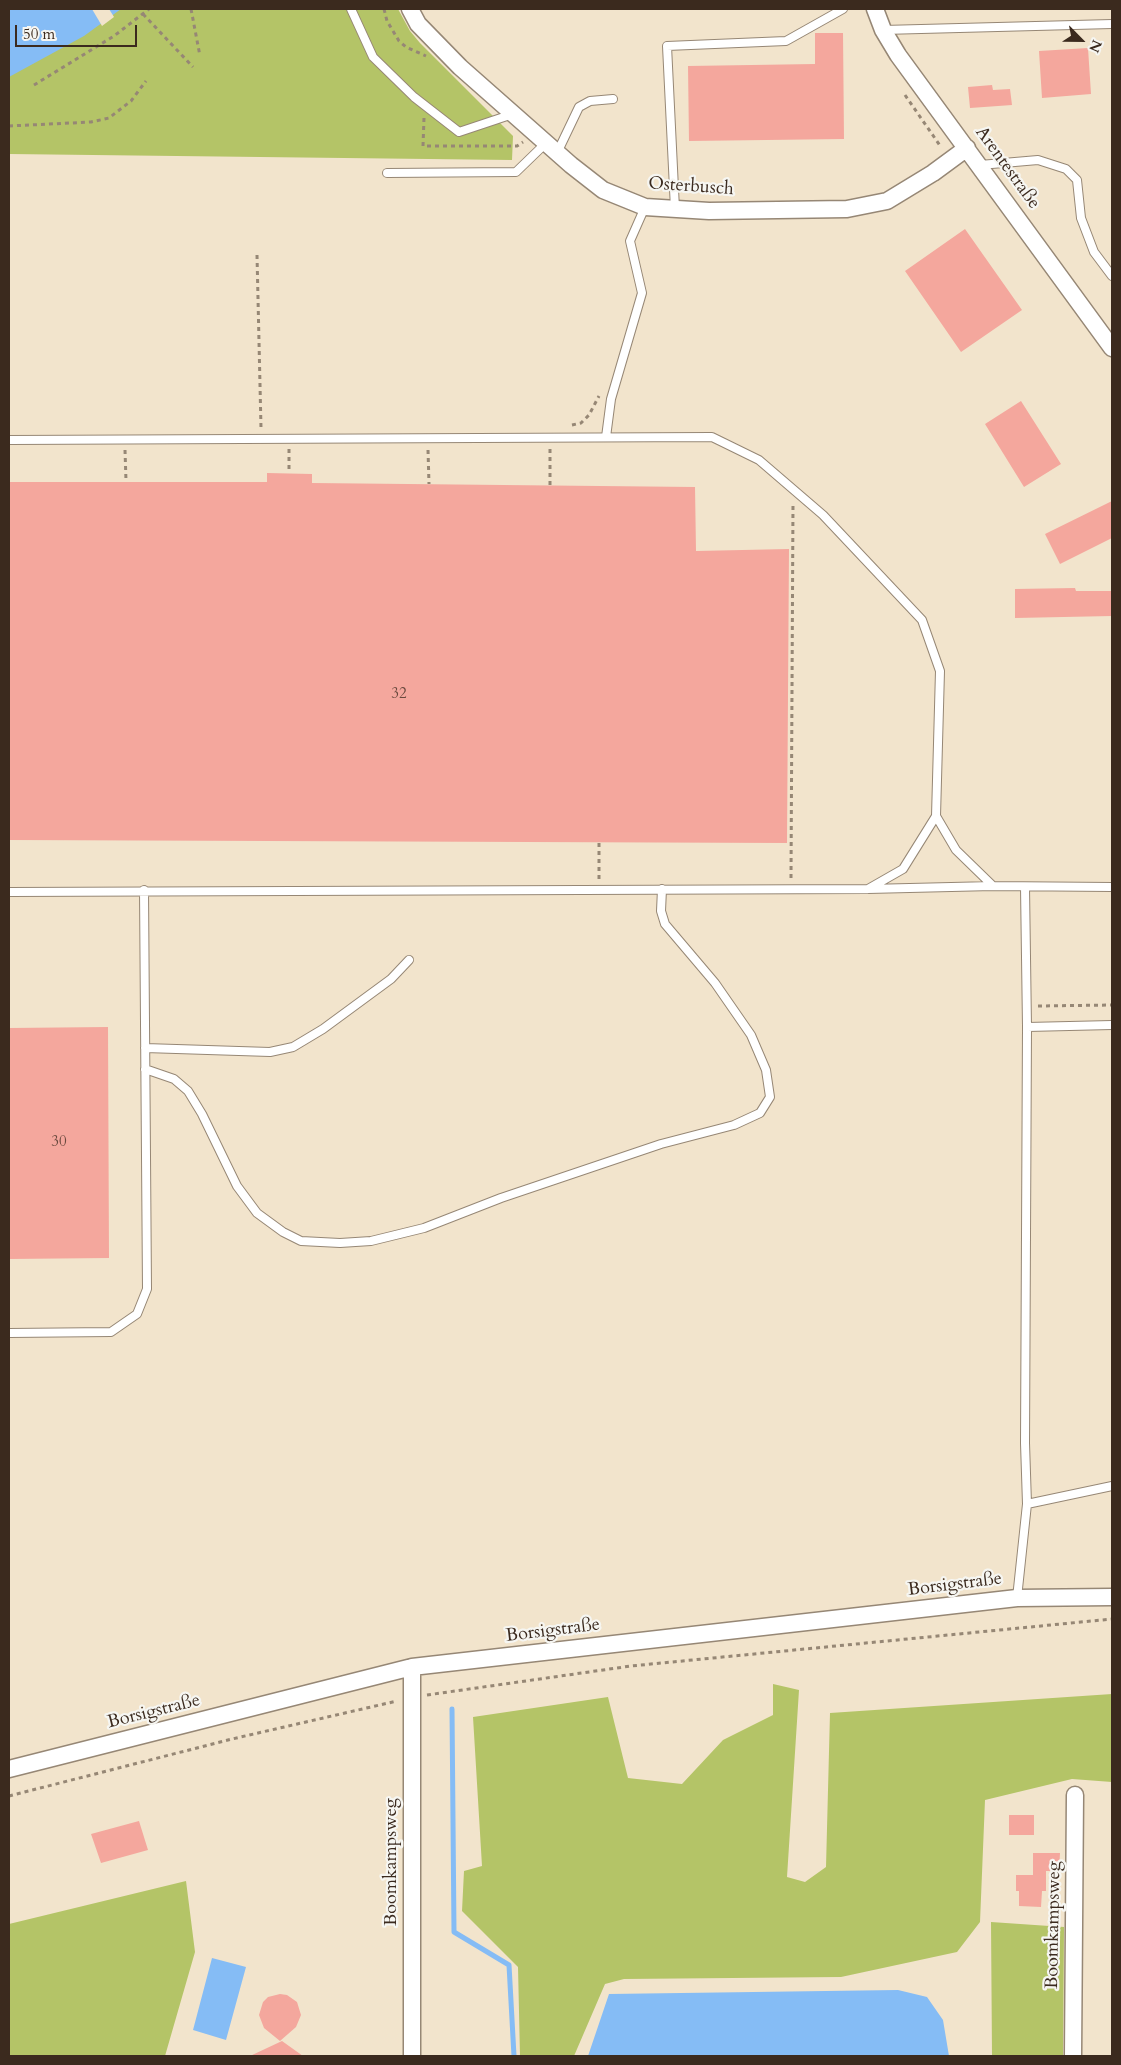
<!DOCTYPE html>
<meta charset="utf-8">
<style>
body{margin:0}
#map{position:relative;width:1121px;height:2065px;overflow:hidden;background:#f2e4cc;font-family:Cardo,serif}
canvas{display:block}
.frame{position:absolute;inset:0;border:10px solid #3b2a1e;pointer-events:none}
.north{position:absolute;left:1056px;top:15px;width:50px;height:50px;-webkit-text-stroke:4px #f6f6f2;paint-order:stroke;rotate:113deg;font-size:14px;font-weight:700;line-height:20px;text-align:center;color:#3b2a1e}
.north::after{content:'';display:block;margin:auto;width:18px;height:22px;background:#3b2a1e;clip-path:polygon(50% 0,100% 100%,50% 72%,0 100%)}
.scale{position:absolute;left:15px;top:25px;width:122px;height:22px;box-sizing:border-box;border:2px solid #3b2a1e;border-top:0;padding-left:6px;font-size:15px;line-height:18px;white-space:nowrap;color:#3b2a1e;-webkit-text-stroke:4px #f6f6f2;paint-order:stroke}
</style>
<div id="map">
<canvas width="1121" height="2065"></canvas>
<div class="frame"></div>
<div class="north">N</div>
<div class="scale">50 m</div>
</div>
<script>
const c = document.querySelector('canvas').getContext('2d');
c.lineJoin = 'round';
function paint(path, color) { c.fillStyle = color; c.fill(path, 'evenodd'); }
const toPath = rows => new Path2D(rows.map(r => 'M' + r).join(''));
function trace(path, color, width, dash) { c.strokeStyle = color; c.lineWidth = width; c.lineCap = dash ? 'butt' : 'round'; c.setLineDash(dash || []); c.stroke(path); }
function write(font, color, halo, rows, align = 'center') {
  c.font = font + ' Cardo,serif'; c.lineWidth = 4.5; c.setLineDash([]); c.textBaseline = 'middle'; c.strokeStyle = halo; c.fillStyle = color; for (const [text, x, y, turn = 0] of rows) {
    c.save(); c.translate(x, y); c.rotate((+turn || 0) * Math.PI / 180); c.textAlign = isNaN(turn) ? turn : align; if (halo) c.strokeText(text, 0, 0); c.fillText(text, 0, 0); c.restore();
  }
}
paint(toPath([
 [9,9,398,9,410,31,420,43,513,136,512,160,9,154],
 [773,1684,799,1690,787,1877,805,1882,826,1867,830,1713,1112,1694,1112,1782,1072,1779,985,1800,980,1922,957,1952,841,1977,624,1979,605,1984,574,2056,520,2056,518,1967,462,1911,464,1871,482,1866,473,1717,608,1697,628,1778,682,1784,723,1740,773,1715],
 [186,1881,195,1952,165,2056,9,2056,9,1924],
 [991,1922,1064,1927,1063,2056,992,2056]
]), '#b4c467');
paint(toPath([
 [9,9,121,9,84,36,9,77],
 [212,1958,246,1967,226,2040,193,2030],
 [898,1990,927,1997,943,2020,949,2056,588,2056,609,1994]
]), '#85bcf5');
paint(toPath([
 [92,9,109,9,114,17,102,26]
]), '#f2e4cc');
trace(toPath([
 [452,1709,454,1932,509,1965,514,2056]
]), '#85bcf5', 5);
paint(toPath([
 [815,33,843,33,844,139,689,141,688,66,815,64],
 [1088,48,1091,94,1042,98,1039,51],
 [992,85,993,90,1010,89,1012,105,970,108,968,87],
 [965,229,1022,310,961,352,905,271],
 [1021,401,1061,464,1024,487,985,424],
 [267,473,312,474,312,483,695,487,696,551,789,549,787,843,9,840,9,482,267,482],
 [1112,501,1112,538,1060,564,1045,534],
 [1075,588,1076,591,1112,591,1112,616,1015,618,1015,589],
 [108,1027,109,1258,9,1259,9,1028],
 [1009,1815,1034,1815,1034,1835,1009,1835],
 [139,1821,148,1850,101,1863,91,1834],
 [1033,1853,1060,1853,1059,1871,1046,1871,1046,1891,1042,1891,1041,1907,1019,1906,1019,1891,1016,1891,1016,1875,1033,1875],
 [280,1994,287,1995,297,2002,301,2015,296,2027,280,2041,264,2028,259,2015,263,2002,268,1997],
 [282,2041,303,2056,250,2056]
]), '#f4a79d');
const service = toPath([
 [351,9,373,57,414,97,459,132,513,114],
 [883,30,1112,24],
 [557,153,579,107,590,101,613,99],
 [980,165,1038,160,1066,169,1077,180,1081,218,1094,252,1112,276],
 [387,173,516,172,546,143],
 [675,209,667,46,786,41,843,9],
 [606,437,611,399,642,293,630,241,645,207],
 [9,440,712,437,759,460,823,515,922,620,940,671,936,816,903,869,868,889],
 [936,816,956,850,993,886],
 [9,892,868,889,993,886,1112,887],
 [1027,1027,1112,1025],
 [145,1048,270,1052,293,1047,323,1029,391,979,409,960],
 [145,1069,174,1079,188,1091,202,1114,237,1186,257,1213,283,1232,301,1241,340,1243,371,1241,424,1228,501,1198,661,1144,734,1125,760,1113,770,1097,766,1070,751,1035,715,983,665,924,661,911,662,889],
 [9,1333,111,1332,137,1314,147,1289,144,890],
 [1027,1504,1112,1486],
 [1017,1598,1027,1504,1025,1443,1027,1027,1025,887]
]);
const minor = toPath([
 [410,9,418,24,460,67,571,165,603,190,645,207,709,211,847,209,887,201,933,173,967,148],
 [875,9,883,30,898,55,1112,348],
 [412,1667,412,2056],
 [9,1769,412,1667,1017,1598,1112,1597],
 [1073,2056,1075,1795]
]);
trace(service, '#968775', 10);
trace(minor, '#968775', 19);
trace(toPath([
 [191,9,200,56],
 [384,9,387,21,399,41,406,47,426,56],
 [143,14,193,67],
 [34,85,114,36,149,9],
 [905,95,941,147],
 [424,118,423,146,517,146,523,142],
 [9,126,91,122,109,118,131,101,146,81],
 [257,255,261,428],
 [572,425,581,423,589,415,599,396],
 [289,449,289,473],
 [125,450,126,481],
 [428,450,429,484],
 [550,485,550,448],
 [791,878,793,504],
 [599,879,599,842],
 [1038,1006,1112,1005],
 [427,1695,631,1666,1112,1619],
 [9,1796,232,1739,397,1701]
]), '#968775', 3, [4, 4]);
trace(service, '#fff', 8);
trace(minor, '#fff', 16);
write('15px', '#69493e', null, [
 ["32",399,695],
 ["30",59,1143]
]);
write('18px', '#3b2a1e', '#f6f6f2', [
 ["Arentestraße",1007,168,54],
 ["Osterbusch",691,187,4],
 ["Borsigstraße",955,1585,-7],
 ["Borsigstraße",553,1631,-7],
 ["Borsigstraße",154,1712,-14],
 ["Boomkampsweg",392,1862,-90],
 ["Boomkampsweg",1054,1925,-89]
]);
</script>
